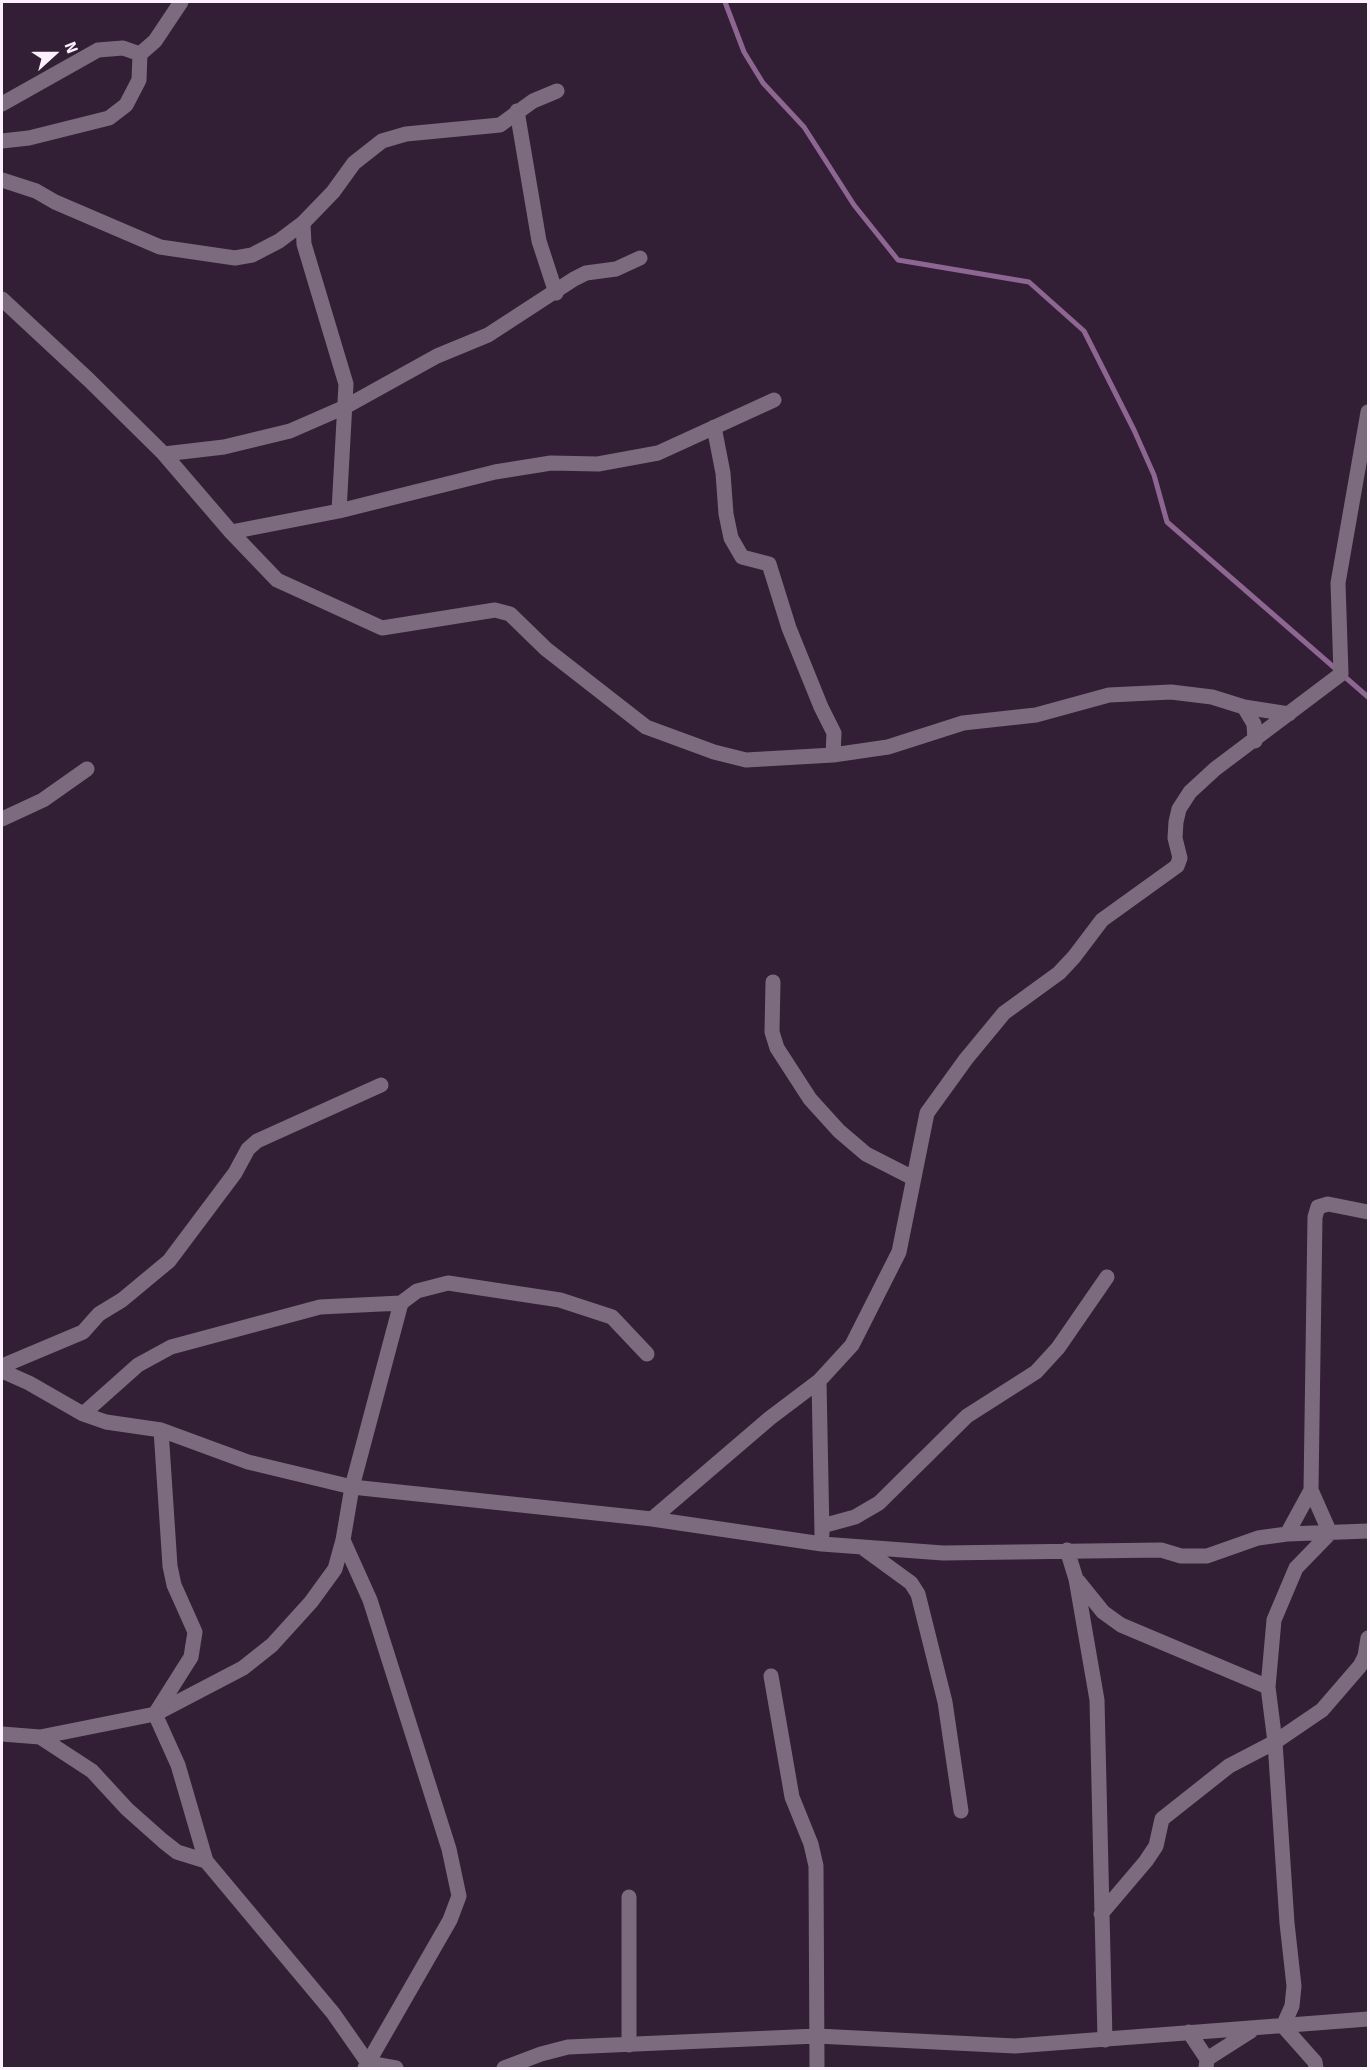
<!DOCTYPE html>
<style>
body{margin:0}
#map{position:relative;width:1370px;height:2070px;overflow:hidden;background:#321f35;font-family:Signika,sans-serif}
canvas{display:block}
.frame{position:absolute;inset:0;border:3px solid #fdf0fe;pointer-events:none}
.north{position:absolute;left:24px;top:24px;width:60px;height:60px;-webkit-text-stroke:4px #321f35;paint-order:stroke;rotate:69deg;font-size:16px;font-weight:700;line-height:24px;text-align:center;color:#fdf0fe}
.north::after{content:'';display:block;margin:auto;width:21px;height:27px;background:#fdf0fe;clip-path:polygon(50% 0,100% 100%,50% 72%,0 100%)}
</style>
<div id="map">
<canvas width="1370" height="2070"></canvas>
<div class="frame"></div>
<div class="north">N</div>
</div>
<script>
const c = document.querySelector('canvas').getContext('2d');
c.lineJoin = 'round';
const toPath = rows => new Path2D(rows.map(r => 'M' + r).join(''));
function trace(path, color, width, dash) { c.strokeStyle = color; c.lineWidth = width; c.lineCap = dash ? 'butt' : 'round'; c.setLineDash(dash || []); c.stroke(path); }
trace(toPath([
 [725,2,744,52,763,83,804,127,854,205,898,260,1029,282,1084,331,1134,430,1154,475,1167,522,1368,697]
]), '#8d6692', 5);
trace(toPath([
 [2,104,98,50,123,48,140,54,155,41,181,2],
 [517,111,539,241,556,293],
 [2,141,29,138,109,118,126,105,139,80,140,54],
 [2,180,36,191,55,202,160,247,235,258,252,255,279,241,303,223,333,192,354,163,382,141,406,134,500,125,533,101,557,91],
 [303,223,304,244,346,384,339,511],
 [2,299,89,380,164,454,231,532,277,580,382,628,495,610,510,614,546,649,646,727,714,752,746,760,833,755,888,747,963,723,1036,715,1109,695,1171,692,1212,697,1244,707,1289,714],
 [714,427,723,473,726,514,731,538,742,557,769,564,789,628,821,707,834,733,833,755],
 [164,454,224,447,290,431,345,407,437,356,488,335,574,279,586,273,616,269,640,258],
 [231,532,339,511,495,472,551,463,598,464,658,453,774,400],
 [1244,707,1254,724,1255,741],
 [2,819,43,800,87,769],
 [773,982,772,1032,777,1048,810,1099,839,1131,866,1154,913,1178],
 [2,1366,83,1332,99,1314,122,1300,169,1261,235,1173,248,1149,257,1141,381,1085],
 [2,1371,29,1383,83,1414,106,1422,161,1430,248,1462,352,1487,652,1519,822,1544,943,1553,1161,1550,1181,1556,1207,1556,1258,1538,1287,1534,1368,1531],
 [819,1381,822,1534],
 [83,1414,138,1365,171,1347,320,1307,401,1303],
 [161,1430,170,1566,174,1585,195,1632,191,1657,155,1714,178,1765,206,1861,333,2013,368,2063,396,2068],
 [652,1519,770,1418,819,1381,852,1345,899,1252,927,1113,966,1059,1004,1013,1059,973,1074,957,1102,920,1177,866,1180,858,1175,838,1176,822,1179,809,1190,792,1215,769,1341,674,1338,583,1368,412],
 [822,1526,855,1517,879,1503,967,1416,1036,1372,1058,1348,1107,1277],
 [1287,1534,1311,1490],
 [343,1540,370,1600,449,1849,459,1896,450,1920,365,2068],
 [863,1548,911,1583,918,1594,945,1702,961,1811],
 [1067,1550,1076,1579,1097,1700,1105,2040],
 [1078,1581,1103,1612,1121,1625,1268,1687],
 [771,1676,792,1797,811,1844,816,1866,817,2068],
 [2,1734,40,1737,155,1714,243,1668,272,1645,311,1602,335,1569,343,1540,352,1487,401,1303,417,1291,448,1283,560,1300,612,1317,647,1354],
 [40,1737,92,1771,127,1809,163,1841,177,1852,206,1861],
 [1101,1914,1146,1861,1156,1846,1162,1819,1229,1766,1275,1742,1322,1710,1360,1666,1365,1656,1368,1638],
 [1189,2032,1207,2059,1206,2068],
 [629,2045,629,1897],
 [1207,2059,1251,2031],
 [504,2068,541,2054,568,2047,817,2036,1015,2046,1368,2019],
 [1316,2068,1315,2062,1283,2026,1292,2006,1294,1986,1287,1923,1275,1742,1268,1687,1274,1620,1296,1568,1330,1533,1311,1490,1315,1217,1318,1207,1328,1204,1368,1212]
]), '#7c6b7e', 15);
</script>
